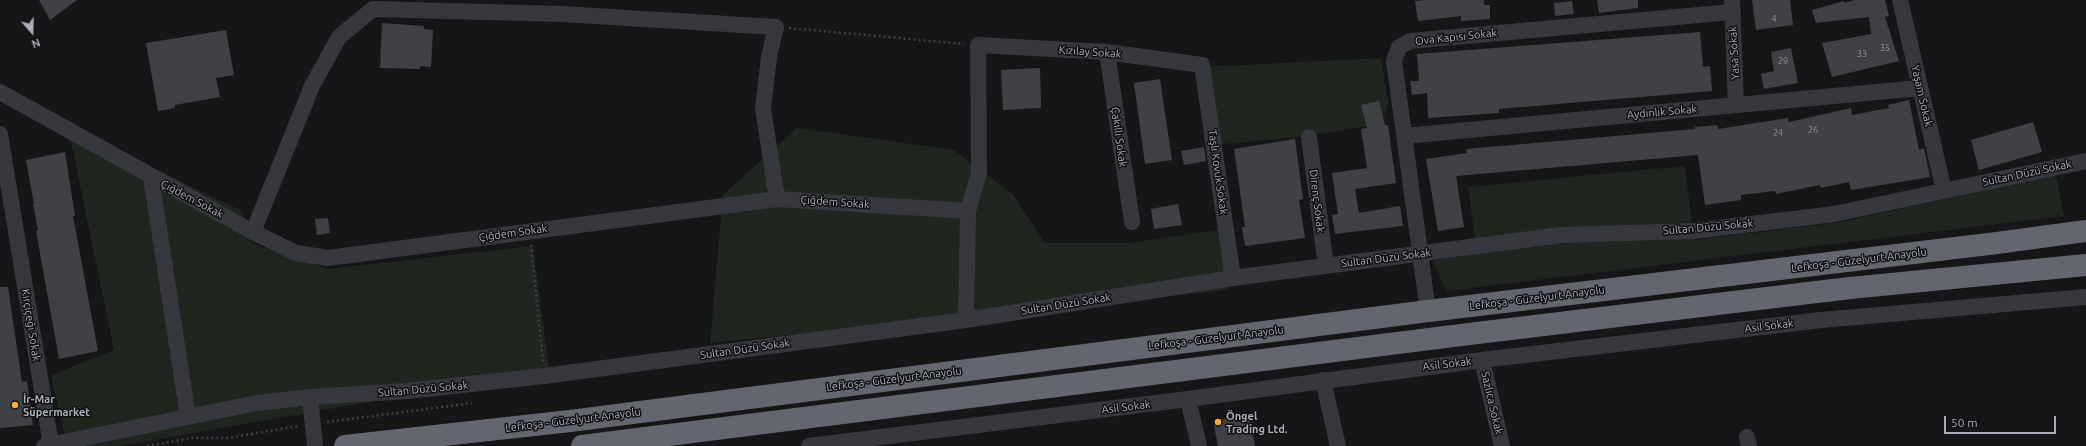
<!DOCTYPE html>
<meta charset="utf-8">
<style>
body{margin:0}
#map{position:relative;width:2086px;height:446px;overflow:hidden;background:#161618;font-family:Ubuntu,sans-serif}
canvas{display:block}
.north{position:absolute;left:12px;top:12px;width:40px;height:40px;-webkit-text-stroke:3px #111113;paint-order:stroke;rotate:160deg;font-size:11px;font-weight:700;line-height:16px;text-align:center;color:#a8adb8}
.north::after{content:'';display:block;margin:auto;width:14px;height:18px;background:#a8adb8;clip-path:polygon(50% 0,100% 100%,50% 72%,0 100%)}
.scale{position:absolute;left:1944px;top:416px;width:112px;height:18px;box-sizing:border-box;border:2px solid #a8adb8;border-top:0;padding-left:5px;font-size:12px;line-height:14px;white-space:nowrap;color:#a8adb8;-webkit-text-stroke:3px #111113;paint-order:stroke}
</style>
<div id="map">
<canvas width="2086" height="446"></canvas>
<div class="north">N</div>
<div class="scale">50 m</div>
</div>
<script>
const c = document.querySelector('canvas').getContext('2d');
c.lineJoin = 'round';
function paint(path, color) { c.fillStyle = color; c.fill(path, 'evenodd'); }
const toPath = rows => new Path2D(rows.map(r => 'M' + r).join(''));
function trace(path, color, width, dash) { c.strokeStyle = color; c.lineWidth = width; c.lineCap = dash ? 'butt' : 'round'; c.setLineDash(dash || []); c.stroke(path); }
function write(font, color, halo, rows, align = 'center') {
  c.font = font + ' Ubuntu,sans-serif'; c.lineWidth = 3; c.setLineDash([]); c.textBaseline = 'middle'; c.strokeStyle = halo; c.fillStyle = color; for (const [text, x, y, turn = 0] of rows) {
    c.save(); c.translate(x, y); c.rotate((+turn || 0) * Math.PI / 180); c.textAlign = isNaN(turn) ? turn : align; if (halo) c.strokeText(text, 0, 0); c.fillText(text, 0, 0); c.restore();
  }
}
paint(toPath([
 [1381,58,1388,103,1382,124,1299,137,1213,145,1202,67],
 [68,127,242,211,250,243,329,269,533,246,549,370,120,446,67,446,51,375,114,350],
 [797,128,954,150,1012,194,1045,243,1128,243,1218,230,1228,290,710,343,723,195],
 [1685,166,1694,240,1840,222,2056,175,2064,216,1446,291,1433,260,1477,254,1468,187]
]), '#1e261f');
paint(toPath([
 [39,0,77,0,50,20],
 [1426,0,1484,0,1484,5,1490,5,1490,19,1461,21,1461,16,1418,21,1415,1],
 [1597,0,1638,0,1638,8,1599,13],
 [1752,0,1790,0,1793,25,1756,30],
 [1855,0,1885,0,1889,16,1885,17,1899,61,1832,77,1822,43,1871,34,1869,17,1816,23,1812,10,1844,1,1844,3],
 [1572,1,1574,14,1555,16,1554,3],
 [382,23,424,26,424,29,433,30,431,67,420,66,420,69,380,68],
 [226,30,234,75,216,78,220,97,175,105,175,108,158,111,146,43],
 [1700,32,1703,67,1710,66,1712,91,1499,109,1499,113,1428,118,1427,93,1412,95,1410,81,1419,81,1417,54],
 [1791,48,1798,83,1764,89,1761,74,1774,71,1771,52],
 [1040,68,1041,108,1003,110,1001,70],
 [1160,79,1172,160,1145,164,1134,83],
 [1909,100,1919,150,1924,148,1930,177,1851,190,1849,182,1821,188,1820,185,1776,194,1775,191,1741,195,1741,200,1705,205,1698,155,1456,176,1464,227,1438,231,1426,159,1467,153,1466,149,1695,129,1695,127,1717,125,1718,129,1788,118,1789,122,1851,108,1852,115,1889,108,1888,105],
 [1379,101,1385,125,1388,125,1396,183,1355,189,1359,213,1400,206,1403,226,1335,234,1332,215,1338,214,1332,173,1367,168,1361,129,1367,128,1361,105],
 [2033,122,2042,152,1979,170,1971,140],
 [1295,139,1303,199,1299,200,1305,238,1245,246,1242,227,1245,227,1234,149],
 [1204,147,1206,161,1184,165,1181,151],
 [65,152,75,216,73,216,98,351,59,359,36,231,38,230,33,204,34,204,26,160],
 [1178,204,1182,225,1154,229,1151,209],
 [328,218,330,233,317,235,315,219],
 [0,287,8,287,22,382,27,381,33,425,0,428],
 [1249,414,1255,446,1218,446,1213,421]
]), '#404145');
trace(toPath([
 [789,28,964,44],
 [531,245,543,362],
 [327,422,472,403],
 [147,446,192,438,227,438,299,426]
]), '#3d3f44', 2.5, [2, 3]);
trace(toPath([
 [1732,0,1736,105],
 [1900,0,1944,191],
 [1107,52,1132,222],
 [0,92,253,232,296,253,328,258,777,199,968,211],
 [0,134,51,445],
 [1404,136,1920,88],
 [1309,137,1326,266],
 [151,177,188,417],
 [253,232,312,86,339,37,373,9,562,14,776,27,769,57,763,108,777,199],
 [1428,311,1394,61,1399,47,1410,41,1732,12],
 [966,320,968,211,979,173,978,45,1107,52,1202,65,1233,278],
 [1482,360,1502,446],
 [1323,380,1338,446],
 [310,397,315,446],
 [1188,399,1199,446],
 [1747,437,1749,446],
 [44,446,257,403,310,397,407,391,544,376,966,320,1233,278,1561,235,1694,231,1834,214,2086,161],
 [809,446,1188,399,1482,360,1821,320,2086,297]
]), '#37383d', 16);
trace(toPath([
 [345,446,570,421,1428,311,1997,243,2086,231],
 [582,446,1469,334,1850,288,2086,265]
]), '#63666e', 22);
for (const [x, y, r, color] of [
 [15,405,4,"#f2b134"],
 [1218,422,4,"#f2b134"]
]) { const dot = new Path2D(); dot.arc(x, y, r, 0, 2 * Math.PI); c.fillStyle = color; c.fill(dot); trace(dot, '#111113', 1.5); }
write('9px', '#8e929b', null, [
 ["4",1774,19],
 ["35",1885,48],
 ["33",1862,54],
 ["29",1783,61],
 ["26",1813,130],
 ["24",1778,133]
]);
write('11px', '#a8adb8', '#111113', [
 ["Ova Kapısı Sokak",1456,37,-6],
 ["Kızılay Sokak",1090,52,4],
 ["Yasa Sokak",1734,53,-93],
 ["Yaşam Sokak",1922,96,77],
 ["Aydınlık Sokak",1662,112,-5],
 ["Çakıllı Sokak",1119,137,82],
 ["Taşlı Kovuk Sokak",1218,172,82],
 ["Sultan Düzü Sokak",2027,173,-12],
 ["Çığdem Sokak",192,199,28],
 ["Direnç Sokak",1317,201,83],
 ["Çığdem Sokak",835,202,4],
 ["Sultan Düzü Sokak",1708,227,-5],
 ["Çığdem Sokak",513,233,-8],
 ["Sultan Düzü Sokak",1386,258,-7],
 ["Lefkoşa - Güzelyurt Anayolu",1859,260,-7],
 ["Lefkoşa - Güzelyurt Anayolu",1537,298,-7],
 ["Sultan Düzü Sokak",1066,304,-9],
 ["Kırçiçeğı Sokak",31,325,81],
 ["Asil Sokak",1769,326,-7],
 ["Lefkoşa - Güzelyurt Anayolu",1216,338,-7],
 ["Sultan Düzü Sokak",745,349,-8],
 ["Asil Sokak",1447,364,-7],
 ["Lefkoşa - Güzelyurt Anayolu",894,379,-7],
 ["Sultan Düzü Sokak",423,389,-5],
 ["Sazlıca Sokak",1492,403,77],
 ["Asil Sokak",1126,407,-7],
 ["Lefkoşa - Güzelyurt Anayolu",573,420,-7]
]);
write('bold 11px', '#a8adb8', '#111113', [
 ["İr-Mar",23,399],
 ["Süpermarket",23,412],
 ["Öngel",1226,416],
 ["Trading Ltd.",1226,429]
], 'left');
</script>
